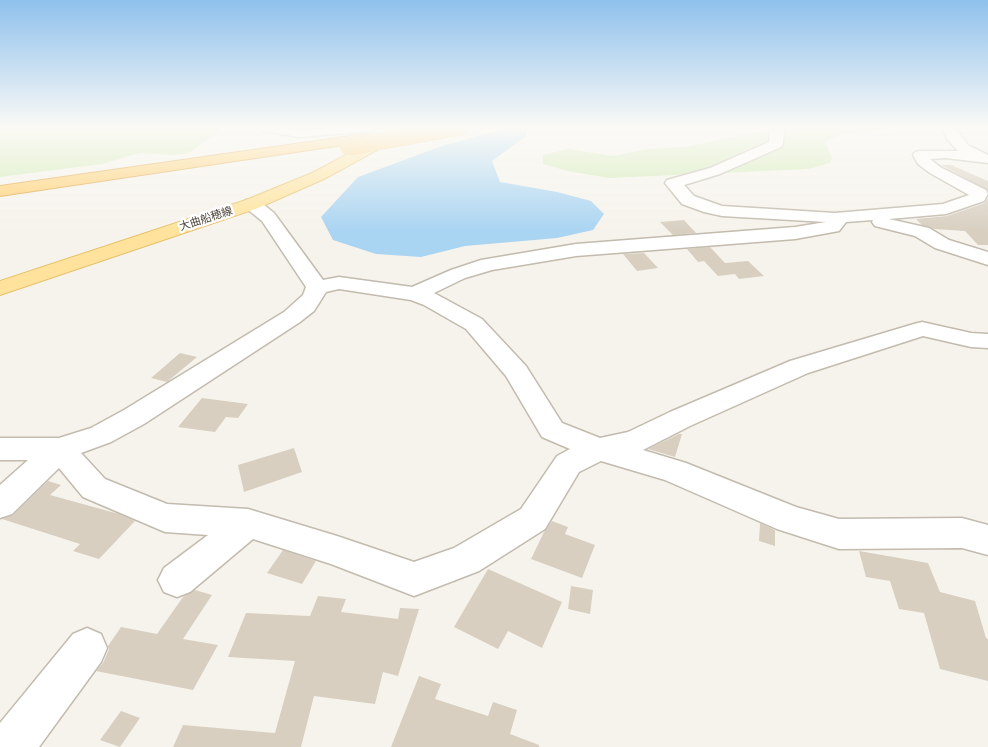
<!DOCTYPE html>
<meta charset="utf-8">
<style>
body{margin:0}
canvas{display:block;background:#f6f3ec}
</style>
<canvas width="988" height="747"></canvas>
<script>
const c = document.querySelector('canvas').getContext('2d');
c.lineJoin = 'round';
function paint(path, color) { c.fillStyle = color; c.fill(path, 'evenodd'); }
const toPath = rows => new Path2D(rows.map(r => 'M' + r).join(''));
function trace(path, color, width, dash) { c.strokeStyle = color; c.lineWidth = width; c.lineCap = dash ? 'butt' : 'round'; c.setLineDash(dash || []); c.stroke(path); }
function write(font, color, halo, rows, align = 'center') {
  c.font = font + ' "Open Sans","Noto Sans JP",sans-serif'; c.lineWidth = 4.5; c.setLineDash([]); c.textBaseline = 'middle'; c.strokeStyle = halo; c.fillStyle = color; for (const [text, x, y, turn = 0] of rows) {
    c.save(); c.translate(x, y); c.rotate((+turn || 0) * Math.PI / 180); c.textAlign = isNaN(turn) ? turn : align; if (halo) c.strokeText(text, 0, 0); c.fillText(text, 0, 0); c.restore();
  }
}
paint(toPath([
 [0,127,218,127,219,131,189,153,174,155,140,153,102,164,0,177],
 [783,127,903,127,839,135,825,142,832,158,830,163,808,169,609,178,568,171,543,164,543,155,568,149,613,156,648,149,685,147]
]), '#d2eab5');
paint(toPath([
 [525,127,528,127,525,137,492,161,500,182,557,192,591,201,604,214,593,230,557,238,465,246,421,257,376,254,333,240,321,217,358,177,442,146,507,128]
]), '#a9d4f2');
paint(toPath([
 [941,165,951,165,988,181,988,190],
 [988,198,988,245,978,245,965,231,935,229,922,225,916,219,947,216,985,203],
 [684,220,696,233,673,235,660,222],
 [710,247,725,263,748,261,764,276,739,279,735,274,718,276,704,261,698,262,687,249],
 [644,253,658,268,637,271,623,254],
 [180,353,197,357,167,382,151,378],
 [202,398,248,404,238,418,226,417,215,432,178,427],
 [679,434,682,434,675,457,648,449],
 [294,448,302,472,244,492,238,465],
 [48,481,61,485,50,495,119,514,135,521,99,559,73,551,80,544,2,519,13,515],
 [552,521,568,527,565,534,595,545,582,578,531,559,544,532],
 [760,523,775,530,775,546,759,541],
 [283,550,316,561,302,584,267,573],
 [859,551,928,563,940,592,975,601,986,638,988,639,988,681,940,669,924,613,899,609,890,581,866,577],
 [488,569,562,602,542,648,508,631,498,649,454,627],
 [571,586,593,590,590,614,568,609],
 [195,590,212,595,183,639,218,645,193,690,96,671,103,663,109,649,108,646,121,627,157,634,183,597],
 [318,596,346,599,341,612,398,619,400,608,419,609,398,676,383,672,375,704,314,696,301,747,173,747,183,725,275,733,295,661,228,657,246,613,310,616],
 [419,676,441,684,435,699,488,716,493,702,517,710,510,734,539,745,539,747,391,747],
 [121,711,140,718,120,747,100,740]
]), '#d8cfc1');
const minor = toPath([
 [256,127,299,129,379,127,372,131,299,137,263,131,256,127],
 [770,127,784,127,783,144,781,147,720,174,684,185,694,196,722,206,835,213,943,204,969,195,930,173,918,164,913,155,915,152,920,151,958,151,948,140,941,127,955,127,968,145,988,155,988,163,946,158,930,159,940,167,986,190,988,194,984,201,946,214,889,219,929,228,949,240,988,252,988,265,935,248,915,236,875,226,872,222,873,220,846,222,839,231,795,239,576,256,492,270,465,278,434,293,482,319,526,366,562,423,600,438,628,432,670,412,790,361,914,324,922,322,971,333,988,334,988,348,971,347,923,336,808,373,690,426,643,450,686,463,796,507,839,519,962,518,988,525,988,555,962,548,839,549,777,529,665,480,601,461,579,472,545,529,479,571,414,596,331,564,253,539,190,592,177,597,164,592,158,580,164,568,208,535,165,532,83,497,59,468,12,514,0,518,0,485,28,460,0,460,0,438,59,438,91,428,124,410,284,312,303,295,306,287,262,221,246,208,243,204,246,200,252,199,258,200,274,213,323,280,339,277,412,287,451,270,481,260,576,244,795,227,826,222,722,216,704,212,682,204,665,183,667,180,710,168,769,142,770,127],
 [339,289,411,300,424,305,466,329,506,376,542,437,570,449,557,456,521,509,454,548,414,562,337,536,248,509,167,504,105,479,81,453,111,442,144,424,300,322,314,311,326,292,339,289],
 [87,628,101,634,107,648,101,662,39,747,0,747,0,723,73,634,87,628]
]);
const major = toPath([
 [394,127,410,127,377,150,324,179,258,208,0,295,0,281,246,200,312,173,367,144,394,127]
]);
const highway = toPath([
 [365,134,370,135,372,138,370,141,0,196,0,186,365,134]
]);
trace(minor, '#c2bbae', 3);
trace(major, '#e6c16a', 2);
trace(highway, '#e0a43c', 2);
paint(minor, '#fff');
paint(major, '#ffe39c');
paint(highway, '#ffcf6e');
const highwayBridge = toPath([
 [348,147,461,127]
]);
trace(highwayBridge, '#e0a43c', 17, []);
trace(highwayBridge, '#ffcf6e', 16);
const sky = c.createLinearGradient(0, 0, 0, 232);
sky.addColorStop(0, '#8fc1ec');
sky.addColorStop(0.55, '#fbfaf6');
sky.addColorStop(1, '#fbfaf600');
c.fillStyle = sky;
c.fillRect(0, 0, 988, 232);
write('11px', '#4b4439', '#fff', [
 ["大曲船穂線",206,219,-18]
]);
</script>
